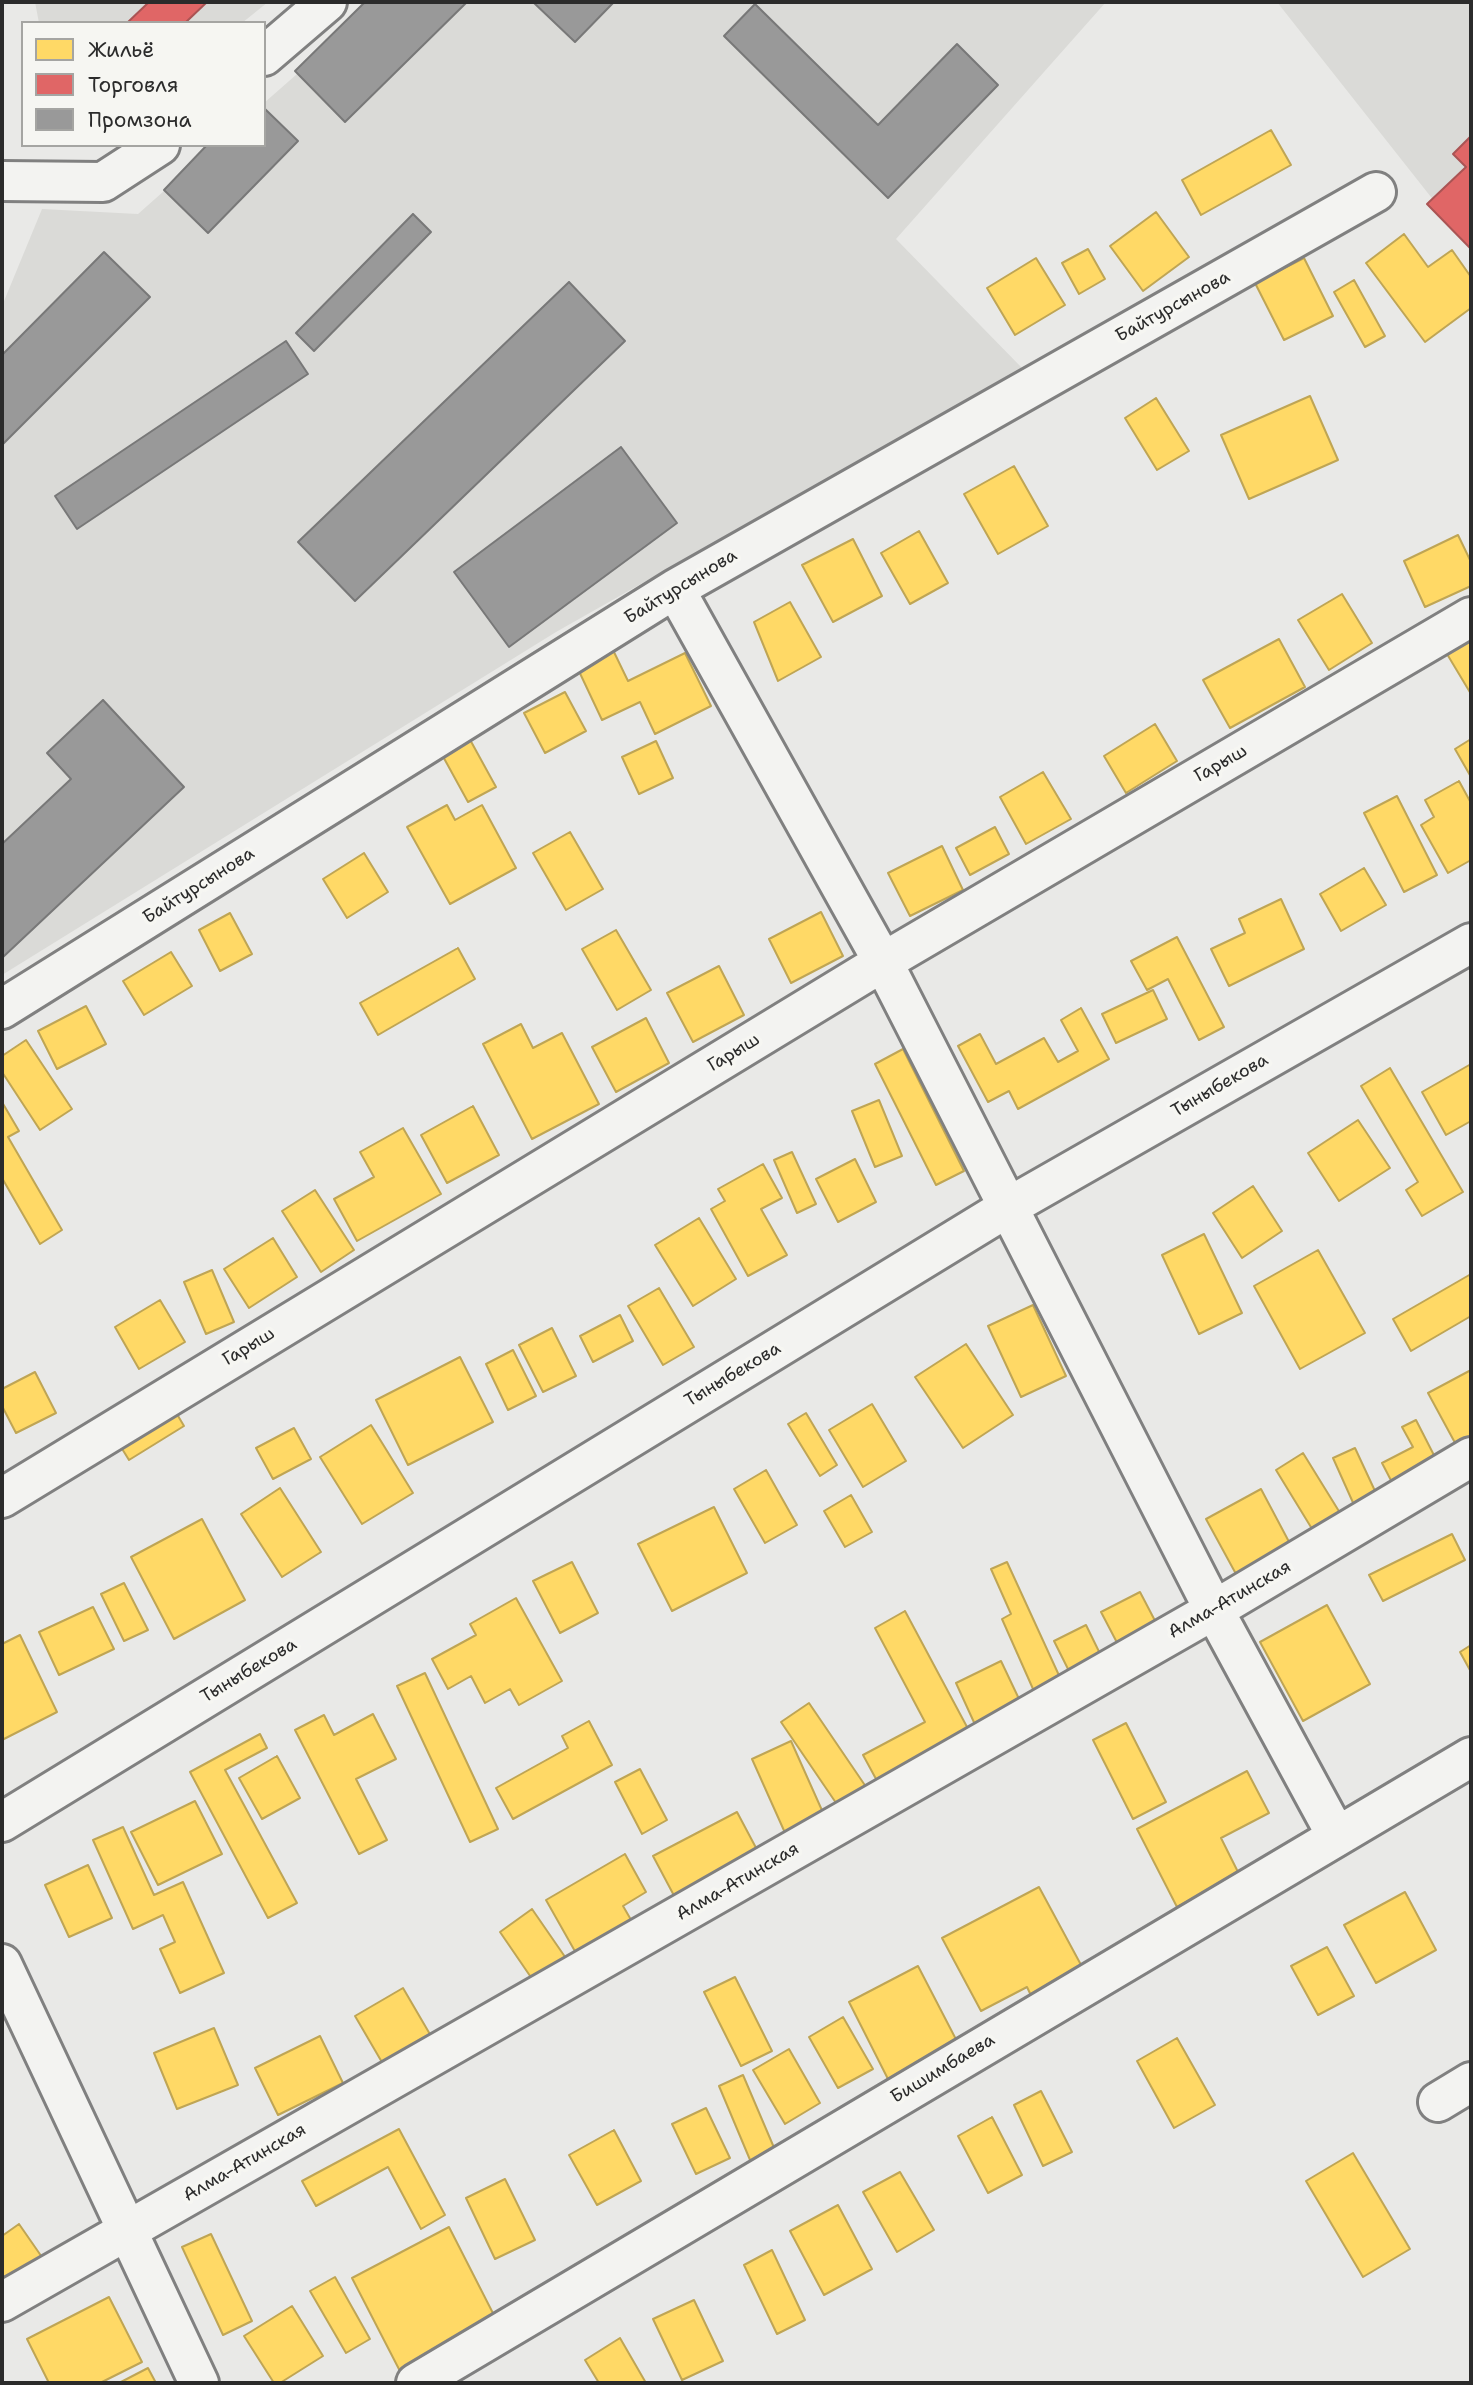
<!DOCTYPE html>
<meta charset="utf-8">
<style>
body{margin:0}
#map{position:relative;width:1473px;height:2385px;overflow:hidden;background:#e9e9e7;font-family:"Shantell Sans",sans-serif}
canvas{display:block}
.frame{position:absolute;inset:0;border:4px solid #2b2b2b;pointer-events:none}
.legend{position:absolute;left:21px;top:21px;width:245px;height:126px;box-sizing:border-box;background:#f6f6f2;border:2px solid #a5a5a2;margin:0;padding:9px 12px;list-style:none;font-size:21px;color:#2b2b2b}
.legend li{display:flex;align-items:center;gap:14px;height:35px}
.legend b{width:35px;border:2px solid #a5a5a2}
</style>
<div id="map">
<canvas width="1473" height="2385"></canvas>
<div class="frame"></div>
<ul class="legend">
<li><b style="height:19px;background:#ffd966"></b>Жильё</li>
<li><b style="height:19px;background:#e06666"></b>Торговля</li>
<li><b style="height:19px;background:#999"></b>Промзона</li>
</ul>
</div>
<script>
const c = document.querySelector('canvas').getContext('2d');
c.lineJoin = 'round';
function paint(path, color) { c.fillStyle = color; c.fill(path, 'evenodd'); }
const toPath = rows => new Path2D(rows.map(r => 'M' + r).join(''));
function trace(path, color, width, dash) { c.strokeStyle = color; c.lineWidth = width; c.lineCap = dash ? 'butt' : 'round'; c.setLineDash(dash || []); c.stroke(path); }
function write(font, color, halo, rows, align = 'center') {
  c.font = font + ' "Shantell Sans",sans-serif'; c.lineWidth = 7; c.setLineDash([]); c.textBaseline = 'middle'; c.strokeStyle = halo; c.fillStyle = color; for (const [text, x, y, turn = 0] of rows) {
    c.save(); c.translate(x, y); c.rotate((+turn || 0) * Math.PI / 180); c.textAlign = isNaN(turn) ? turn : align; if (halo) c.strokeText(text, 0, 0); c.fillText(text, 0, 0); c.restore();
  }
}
paint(toPath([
 [35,2,268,2,242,23,39,23],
 [379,2,1106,2,896,239,1022,368,556,632,2,975,2,306,42,209,138,214,216,145,264,145,264,103],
 [1277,2,1471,2,1471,248,1427,192]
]), '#dadad7');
const homes = toPath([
 [1271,130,1291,165,1201,215,1182,180,1271,130],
 [1156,212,1189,257,1143,291,1110,246,1156,212],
 [1404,234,1428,267,1452,250,1471,277,1471,308,1425,342,1366,263,1404,234],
 [1088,249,1105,279,1079,294,1062,263,1088,249],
 [1036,258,1065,305,1015,335,987,288,1036,258],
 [1304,258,1333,316,1284,340,1255,283,1304,258],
 [1354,280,1385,336,1365,347,1334,292,1354,280],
 [1310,396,1338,460,1249,499,1221,435,1310,396],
 [1156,398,1189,451,1157,470,1125,418,1156,398],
 [1014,466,1048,526,998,554,964,494,1014,466],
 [919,531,948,583,910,604,881,553,919,531],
 [1458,535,1471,562,1471,586,1425,607,1404,561,1458,535],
 [853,539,882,596,833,622,802,565,853,539],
 [1342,594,1372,643,1329,670,1298,620,1342,594],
 [790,602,821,657,778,681,754,622,790,602],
 [1279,639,1305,687,1230,728,1203,680,1279,639],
 [1471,640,1471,694,1447,654,1471,640],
 [613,650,628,681,685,653,711,706,655,734,640,702,602,720,577,667,613,650],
 [565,692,586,731,545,753,524,713,565,692],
 [1155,724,1177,761,1126,793,1104,756,1155,724],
 [468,736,496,787,468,802,440,751,468,736],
 [1471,739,1471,777,1455,749,1471,739],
 [656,741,673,778,639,794,622,757,656,741],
 [1043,772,1071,819,1026,844,1000,797,1043,772],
 [1459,781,1471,803,1471,860,1448,873,1421,825,1434,817,1425,800,1459,781],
 [1397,796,1437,875,1404,892,1364,813,1397,796],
 [447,805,455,820,482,805,516,868,450,904,407,827,447,805],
 [995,827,1009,854,970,875,956,848,995,827],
 [570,832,603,889,566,910,533,853,570,832],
 [942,846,963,890,910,916,888,873,942,846],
 [364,853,388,892,347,918,323,879,364,853],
 [1364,868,1386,905,1341,931,1320,894,1364,868],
 [1281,899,1304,949,1229,986,1211,949,1245,933,1239,919,1281,899],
 [821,912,843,956,791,983,769,939,821,912],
 [230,913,252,954,220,971,199,930,230,913],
 [616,930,651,990,617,1010,582,949,616,930],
 [1177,937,1224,1027,1199,1040,1168,979,1147,990,1131,961,1177,937],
 [458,948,475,979,378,1035,360,1003,458,948],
 [171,952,192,986,144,1015,123,981,171,952],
 [719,966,744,1015,693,1042,667,993,719,966],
 [1153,990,1167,1019,1116,1043,1102,1014,1153,990],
 [86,1006,106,1044,57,1069,38,1031,86,1006],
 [1081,1008,1109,1059,1018,1109,1009,1091,988,1102,958,1046,980,1034,996,1064,1044,1038,1058,1062,1078,1051,1061,1020,1081,1008],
 [646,1018,669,1063,616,1092,592,1047,646,1018],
 [521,1024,533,1048,562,1033,599,1104,532,1139,483,1044,521,1024],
 [26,1040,72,1109,40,1130,2,1072,2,1056,26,1040],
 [903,1049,964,1171,936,1185,875,1064,903,1049],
 [1471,1064,1471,1121,1446,1135,1422,1092,1471,1064],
 [1390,1068,1463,1192,1422,1216,1406,1190,1418,1182,1361,1086,1390,1068],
 [879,1100,902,1156,875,1167,852,1111,879,1100],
 [2,1102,19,1131,8,1137,62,1230,40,1244,2,1178,2,1102],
 [473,1106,499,1155,447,1183,421,1135,473,1106],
 [1358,1120,1390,1168,1339,1201,1308,1153,1358,1120],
 [403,1128,441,1194,357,1241,334,1199,374,1177,360,1152,403,1128],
 [792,1152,816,1204,797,1213,774,1160,792,1152],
 [855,1159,876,1202,838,1222,816,1179,855,1159],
 [763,1164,782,1198,761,1209,787,1255,748,1276,711,1209,725,1201,718,1189,763,1164],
 [1253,1186,1282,1231,1242,1258,1213,1213,1253,1186],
 [315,1190,354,1250,321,1272,282,1211,315,1190],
 [699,1218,736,1279,693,1306,655,1245,699,1218],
 [1204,1234,1242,1313,1199,1334,1162,1255,1204,1234],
 [273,1238,297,1277,249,1308,224,1269,273,1238],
 [1318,1250,1365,1333,1300,1369,1254,1286,1318,1250],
 [212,1270,234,1322,206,1334,184,1282,212,1270],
 [1471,1274,1471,1316,1411,1351,1393,1319,1471,1274],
 [659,1288,694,1347,663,1365,628,1306,659,1288],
 [160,1300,185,1342,139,1369,115,1327,160,1300],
 [1033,1305,1066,1376,1021,1397,988,1326,1033,1305],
 [620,1315,633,1341,593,1362,580,1336,620,1315],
 [552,1328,576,1376,543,1392,519,1345,552,1328],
 [966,1344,1013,1415,963,1448,915,1377,966,1344],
 [513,1350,536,1396,508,1410,486,1364,513,1350],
 [460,1357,493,1422,408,1465,376,1400,460,1357],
 [1471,1370,1471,1446,1460,1452,1428,1393,1471,1370],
 [35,1372,56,1413,16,1433,2,1406,2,1389,35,1372],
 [171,1404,184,1426,129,1460,116,1439,171,1404],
 [872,1404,906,1461,863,1487,829,1430,872,1404],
 [806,1413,837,1465,820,1476,788,1424,806,1413],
 [1416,1420,1440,1467,1396,1490,1382,1463,1413,1447,1402,1427,1416,1420],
 [371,1425,413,1493,362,1524,320,1457,371,1425],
 [294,1428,311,1459,273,1479,256,1448,294,1428],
 [1355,1448,1382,1506,1359,1516,1333,1458,1355,1448],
 [1303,1453,1345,1521,1317,1537,1276,1470,1303,1453],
 [766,1470,797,1525,765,1543,734,1489,766,1470],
 [280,1488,321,1552,282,1577,241,1514,280,1488],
 [1261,1489,1296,1555,1242,1585,1206,1519,1261,1489],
 [851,1495,872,1532,845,1547,824,1511,851,1495],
 [714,1507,747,1573,672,1611,638,1544,714,1507],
 [202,1519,245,1600,174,1639,131,1557,202,1519],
 [1452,1534,1465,1560,1383,1601,1369,1575,1452,1534],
 [572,1562,598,1613,560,1633,533,1581,572,1562],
 [1007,1562,1068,1695,1041,1707,1002,1619,1011,1614,991,1569,1007,1562],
 [124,1583,148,1630,124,1641,101,1594,124,1583],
 [1140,1592,1163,1636,1124,1656,1101,1612,1140,1592],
 [516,1598,562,1681,519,1705,510,1689,485,1703,471,1676,448,1689,432,1659,476,1635,470,1624,516,1598],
 [1327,1605,1370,1684,1303,1721,1260,1642,1327,1605],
 [93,1607,114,1649,59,1675,39,1632,93,1607],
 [905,1611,974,1740,882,1790,863,1755,925,1722,875,1628,905,1611],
 [1086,1625,1108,1670,1076,1685,1054,1641,1086,1625],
 [20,1635,57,1712,2,1740,2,1644,20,1635],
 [1471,1645,1471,1672,1460,1652,1471,1645],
 [1001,1661,1029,1720,983,1742,956,1683,1001,1661],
 [425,1673,498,1829,470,1842,397,1686,425,1673],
 [809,1703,877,1803,849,1822,781,1722,809,1703],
 [373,1714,396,1759,356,1779,387,1840,359,1854,295,1730,324,1715,334,1735,373,1714],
 [589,1721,612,1765,513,1819,496,1788,568,1748,562,1736,589,1721],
 [1126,1723,1166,1802,1133,1819,1093,1740,1126,1723],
 [260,1734,267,1748,225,1770,297,1903,268,1918,190,1772,260,1734],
 [791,1741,829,1826,790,1844,752,1759,791,1741],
 [277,1756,300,1798,262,1819,239,1778,277,1756],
 [640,1769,667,1820,642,1834,615,1782,640,1769],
 [1247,1771,1269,1813,1221,1838,1239,1874,1177,1907,1137,1829,1247,1771],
 [195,1801,222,1854,158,1885,131,1832,195,1801],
 [737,1812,763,1861,679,1905,653,1856,737,1812],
 [123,1827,154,1895,183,1882,224,1973,180,1993,160,1949,175,1942,163,1915,133,1929,93,1840,123,1827],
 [625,1854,646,1892,623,1906,641,1937,585,1969,546,1900,625,1854],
 [88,1865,112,1918,69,1937,45,1885,88,1865],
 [1039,1887,1087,1976,1035,2004,1027,1987,981,2011,942,1938,1039,1887],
 [1405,1892,1436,1950,1376,1983,1344,1925,1405,1892],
 [532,1909,572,1967,539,1989,500,1932,532,1909],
 [1327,1947,1354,1996,1318,2015,1291,1966,1327,1947],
 [918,1966,961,2049,891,2085,849,2002,918,1966],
 [735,1977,772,2051,741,2066,704,1992,735,1977],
 [403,1988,431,2036,383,2064,355,2016,403,1988],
 [843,2017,873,2069,838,2088,809,2037,843,2017],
 [214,2028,238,2085,177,2109,154,2053,214,2028],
 [320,2036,343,2083,278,2115,255,2068,320,2036],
 [1177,2038,1215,2105,1174,2128,1137,2061,1177,2038],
 [789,2049,820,2103,785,2124,753,2070,789,2049],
 [743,2075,778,2157,753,2167,719,2086,743,2075],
 [1041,2091,1072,2152,1043,2166,1014,2105,1041,2091],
 [706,2108,730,2158,696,2174,672,2124,706,2108],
 [992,2117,1022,2175,988,2193,958,2136,992,2117],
 [399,2129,445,2215,421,2229,388,2167,316,2206,302,2181,399,2129],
 [614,2130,641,2181,597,2205,569,2155,614,2130],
 [1353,2153,1410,2249,1363,2277,1306,2181,1353,2153],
 [900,2172,934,2230,897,2252,863,2192,900,2172],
 [505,2179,535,2240,495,2259,466,2198,505,2179],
 [838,2205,872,2269,824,2295,790,2231,838,2205],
 [19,2224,53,2273,2,2291,2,2236,19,2224],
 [449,2227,499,2325,402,2375,352,2278,449,2227],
 [211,2234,252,2321,223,2335,182,2247,211,2234],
 [772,2250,805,2320,777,2334,744,2265,772,2250],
 [335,2277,370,2339,346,2353,310,2291,335,2277],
 [109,2297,142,2362,100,2383,49,2383,27,2339,109,2297],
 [694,2300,723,2361,682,2380,653,2319,694,2300],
 [292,2306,323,2356,280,2383,274,2383,244,2336,292,2306],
 [620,2338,646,2383,599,2383,585,2360,620,2338],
 [148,2368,156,2383,119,2383,148,2368]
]);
paint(homes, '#ffd966');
trace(homes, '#bfa554', 2);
const shops = toPath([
 [149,2,207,2,185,23,127,23,149,2],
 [1471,136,1471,249,1427,204,1466,167,1453,154,1471,136]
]);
paint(shops, '#e06666');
trace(shops, '#aa5454', 2);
const industry = toPath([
 [365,2,467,2,345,122,295,71,365,2],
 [533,2,614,2,575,42,533,2],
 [755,4,878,125,957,44,998,85,888,198,724,36,755,4],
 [264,108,298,141,208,233,164,190,207,145,264,145,264,108],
 [413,214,431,232,314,351,296,333,413,214],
 [104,252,150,297,2,445,2,355,104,252],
 [569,282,625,341,355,601,298,542,569,282],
 [286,341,308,374,77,529,55,496,286,341],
 [621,447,677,523,509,647,454,572,621,447],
 [103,700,184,787,2,958,2,844,71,779,47,753,103,700]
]);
paint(industry, '#999');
trace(industry, '#787878', 2);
const minor = toPath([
 [264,56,327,2],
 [2,181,103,182,160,145],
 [675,589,883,962,1214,1610,1336,1835],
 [2,1009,675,589,1376,192],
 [2,1498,883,962,1471,617],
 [2,1822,1010,1206,1471,943],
 [1438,2102,1471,2082],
 [2,2302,1214,1610,1471,1457],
 [416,2383,1471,1757]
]);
const major = toPath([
 [2,1964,199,2383]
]);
trace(minor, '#808080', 44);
trace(major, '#808080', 44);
trace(minor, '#f3f3f1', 38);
trace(major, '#f3f3f1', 38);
write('18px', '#2b2b2b', '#f6f6f2', [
 ["Байтурсынова",1173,307,-29],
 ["Байтурсынова",681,587,-31],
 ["Гарыш",1221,764,-30],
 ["Байтурсынова",199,886,-32],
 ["Гарыш",734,1053,-31],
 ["Тыныбекова",1220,1086,-30],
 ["Гарыш",249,1347,-31],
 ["Тыныбекова",733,1375,-31],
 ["Алма-Атинская",1230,1600,-30],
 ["Тыныбекова",249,1671,-31],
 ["Алма-Атинская",738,1882,-30],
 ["Бишимбаева",943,2069,-31],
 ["Алма-Атинская",245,2163,-30]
]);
</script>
